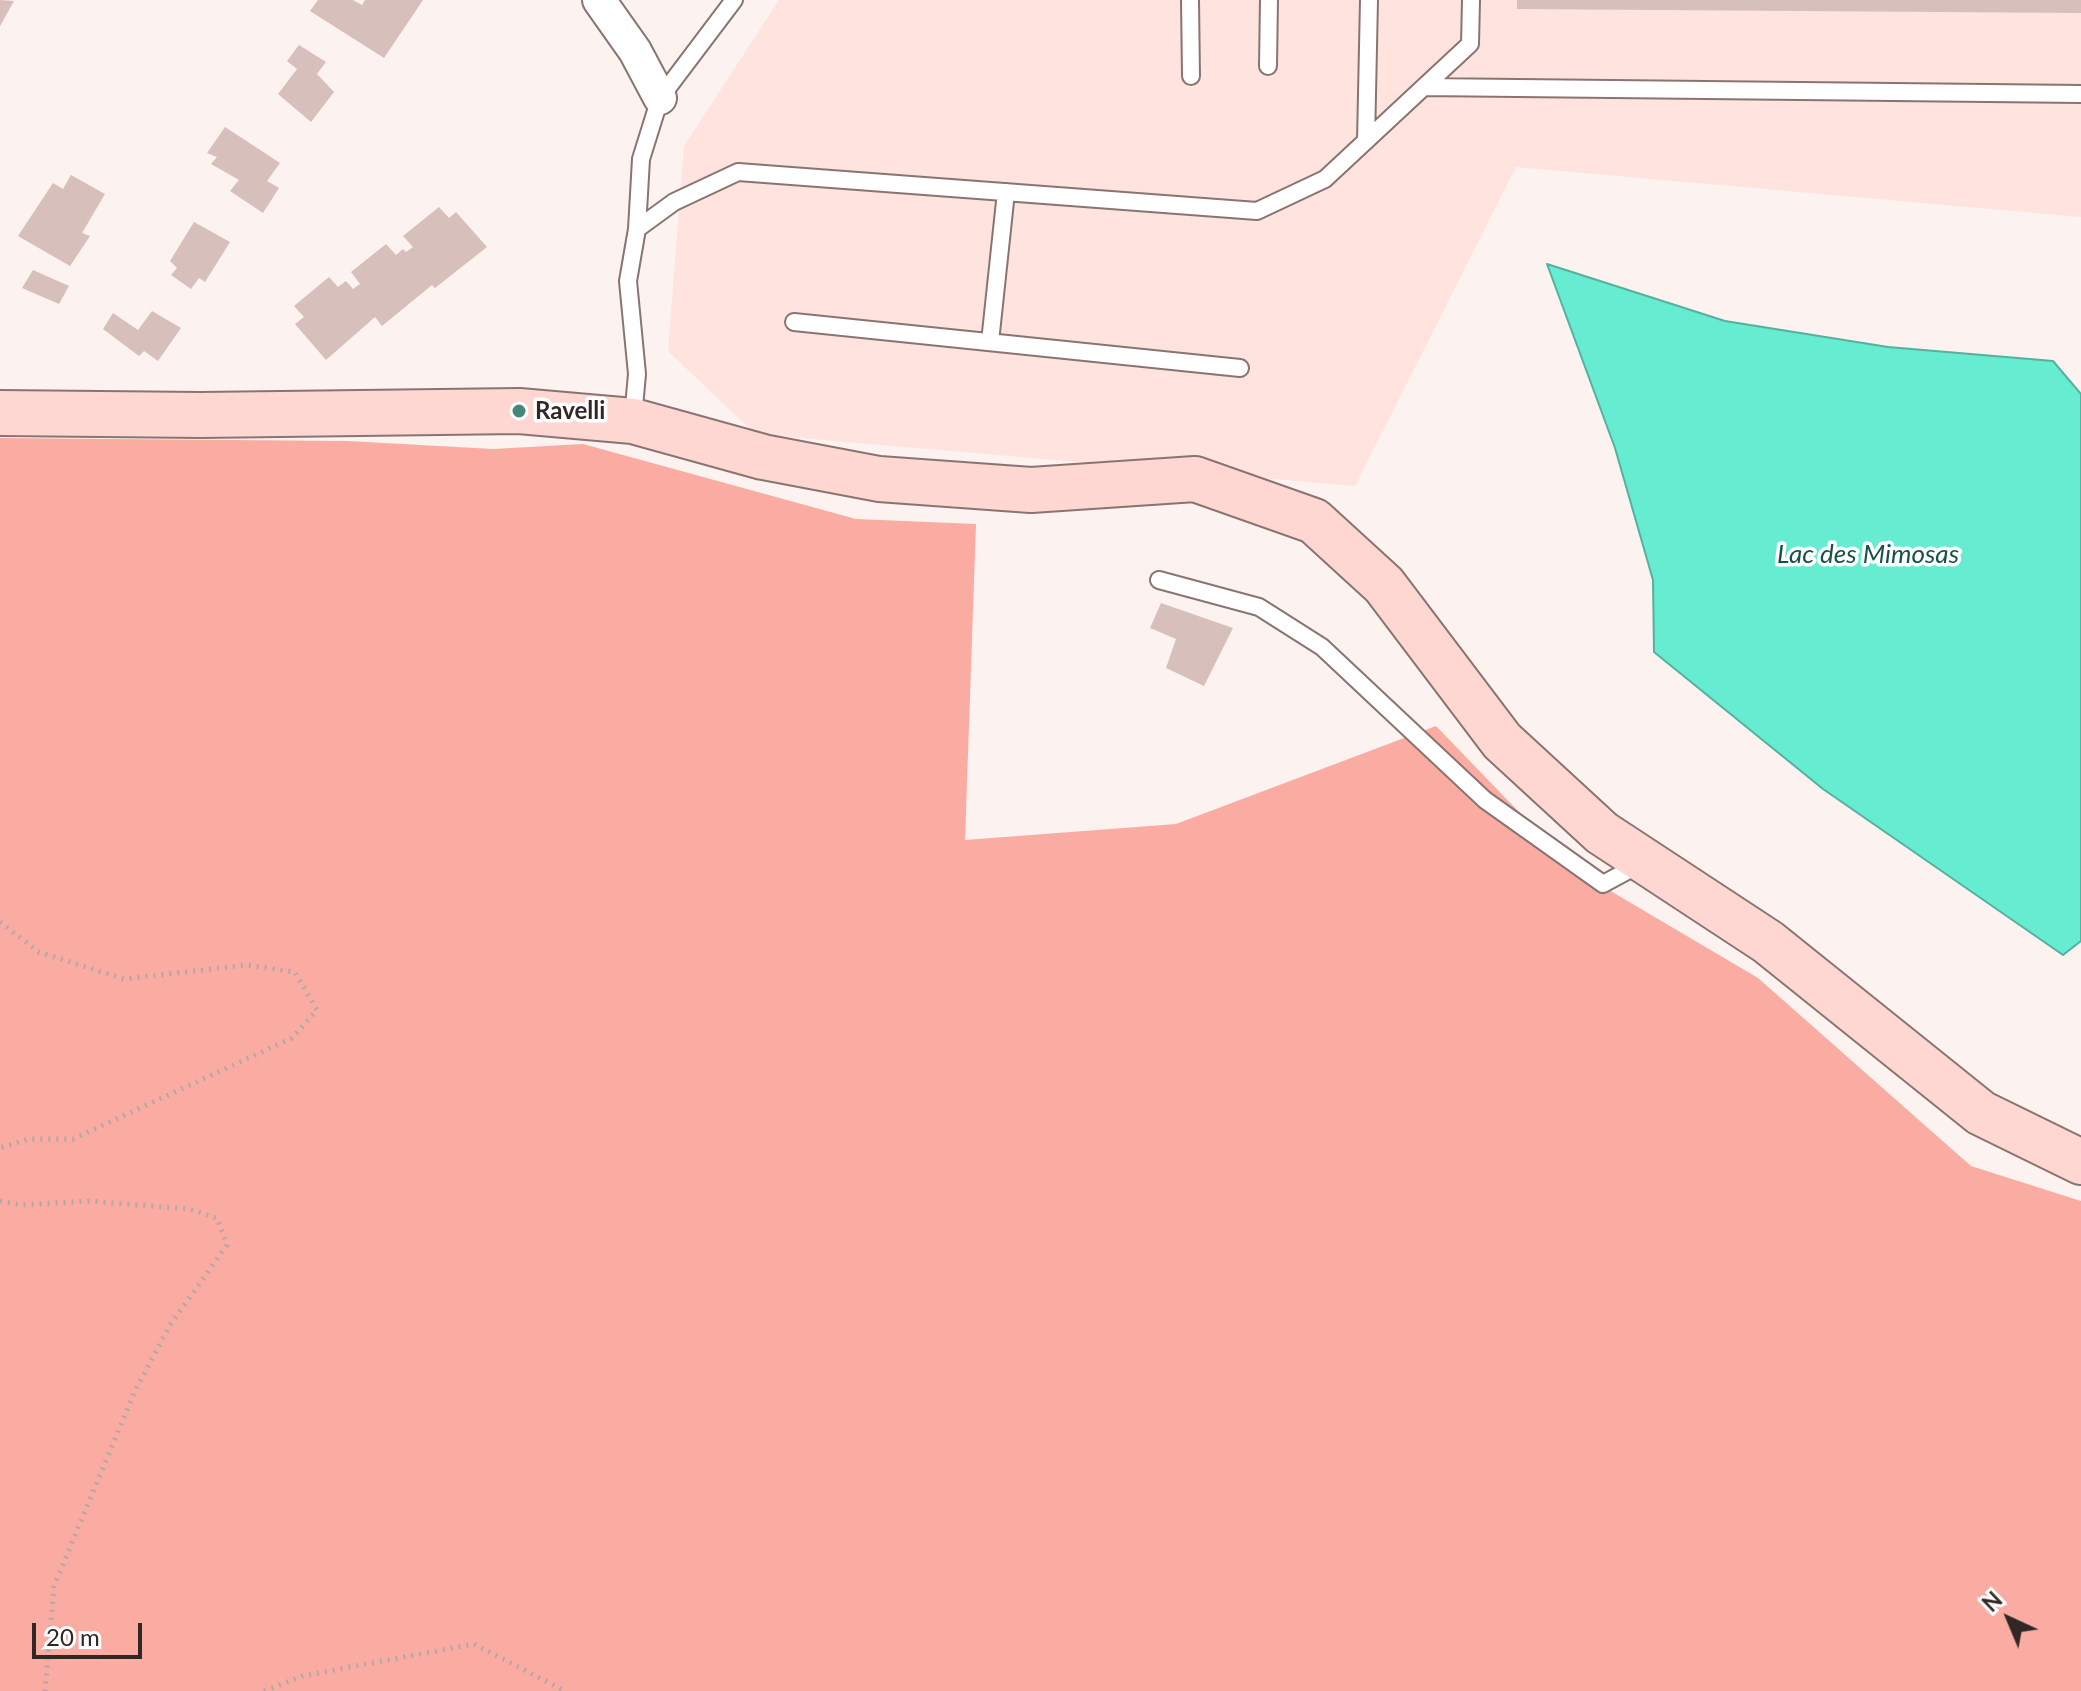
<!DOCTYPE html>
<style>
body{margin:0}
#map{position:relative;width:2081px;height:1691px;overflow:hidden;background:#fcf2f0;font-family:Lato,sans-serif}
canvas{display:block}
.north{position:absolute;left:1969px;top:1579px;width:80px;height:80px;-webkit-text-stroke:6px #fff;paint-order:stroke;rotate:316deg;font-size:22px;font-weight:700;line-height:32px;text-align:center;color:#312826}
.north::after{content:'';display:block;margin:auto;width:28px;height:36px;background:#312826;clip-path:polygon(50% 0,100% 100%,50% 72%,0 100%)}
.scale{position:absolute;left:32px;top:1623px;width:110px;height:36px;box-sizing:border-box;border:4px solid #312826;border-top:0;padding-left:10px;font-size:24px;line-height:28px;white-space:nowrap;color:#312826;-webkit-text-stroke:6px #fff;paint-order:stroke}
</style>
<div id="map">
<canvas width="2081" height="1691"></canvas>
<div class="north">N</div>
<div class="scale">20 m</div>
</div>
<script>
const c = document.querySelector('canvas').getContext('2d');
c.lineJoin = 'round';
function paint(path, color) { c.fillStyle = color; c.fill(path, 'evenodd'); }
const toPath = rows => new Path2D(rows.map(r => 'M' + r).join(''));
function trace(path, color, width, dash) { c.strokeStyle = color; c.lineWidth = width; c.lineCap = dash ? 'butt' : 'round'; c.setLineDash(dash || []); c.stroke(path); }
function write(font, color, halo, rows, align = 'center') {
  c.font = font + ' Lato,sans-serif'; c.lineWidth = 7; c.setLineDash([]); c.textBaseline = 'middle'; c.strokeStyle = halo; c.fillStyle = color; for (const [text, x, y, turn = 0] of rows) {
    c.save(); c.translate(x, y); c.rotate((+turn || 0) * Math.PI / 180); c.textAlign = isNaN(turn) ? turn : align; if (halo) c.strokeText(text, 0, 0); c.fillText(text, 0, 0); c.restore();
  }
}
paint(toPath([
 [779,0,2081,0,2081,217,1516,167,1355,486,755,434,668,351,684,146]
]), '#fee3df');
paint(toPath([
 [0,438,348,441,493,449,583,444,856,519,976,524,965,840,1176,824,1436,726,1575,870,1758,978,1971,1166,2081,1201,2081,1691,0,1691]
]), '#fbaca2');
const water = toPath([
 [1547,264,1725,321,1888,347,2053,361,2081,394,2081,941,2063,955,1823,789,1654,652,1653,580,1615,448,1547,264]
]);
paint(water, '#65ecd1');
trace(water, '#55b19e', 2);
paint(toPath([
 [0,0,14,1,0,26],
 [318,0,353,0,362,5,365,0,423,0,384,58,310,11],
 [1517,0,2081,0,2081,13,1517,9],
 [299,45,326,62,317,74,334,92,311,122,278,94,297,69,287,61],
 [225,127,280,163,267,181,279,188,263,213,230,191,239,180,211,164,217,157,207,153],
 [71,175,105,194,82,233,90,236,70,266,18,236,53,183,63,189],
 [439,207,449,218,456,212,487,247,435,288,432,285,382,326,375,317,326,360,295,324,304,317,294,306,329,277,338,287,346,281,353,289,360,284,351,272,386,244,396,255,403,249,406,252,413,247,403,236],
 [194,222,230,242,205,282,199,278,191,289,171,275,177,268,170,261],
 [33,270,69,286,59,304,22,288],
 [152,311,181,328,158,361,144,351,139,356,103,329,113,313,138,330],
 [1161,603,1233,628,1204,686,1166,668,1176,639,1150,628]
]), '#d7bfbc');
const service = toPath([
 [1190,0,1191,76],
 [1268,66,1269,0],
 [1424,87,2081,94],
 [1366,141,1369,0],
 [637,229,674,202,738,172,1257,211,1325,179,1470,44,1471,0],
 [794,322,1240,368],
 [990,342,1006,192],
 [633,418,637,374,628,281,637,229,641,159,660,98,734,0],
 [1159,580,1259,607,1322,647,1485,800,1603,884,1642,863]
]);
const minor = toPath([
 [599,0,635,51,660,98]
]);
const secondary = toPath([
 [0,413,201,415,519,411,633,421,763,457,879,479,1031,490,1195,479,1314,521,1384,585,1502,741,1602,833,1768,942,1981,1113,2081,1162]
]);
trace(service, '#8a7471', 20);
trace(minor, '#8a7471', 36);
trace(secondary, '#8a7471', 48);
trace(toPath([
 [0,922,39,952,124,979,247,965,295,972,317,1010,292,1038,73,1139,28,1139,0,1148],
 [0,1201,20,1205,90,1201,189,1209,217,1218,227,1245,170,1325,134,1393,54,1586,45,1691],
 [264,1691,302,1676,474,1644,565,1691]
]), '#b2a8a6', 5, [2, 6]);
trace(service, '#fff', 16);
trace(minor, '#fff', 32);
trace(secondary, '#fed7d3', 44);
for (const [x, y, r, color] of [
 [519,411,8,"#458779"]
]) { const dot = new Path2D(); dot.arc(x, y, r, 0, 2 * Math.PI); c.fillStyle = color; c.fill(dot); trace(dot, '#fff', 3); }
write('bold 24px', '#312826', '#fff', [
 ["Ravelli",535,411]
], 'left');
write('italic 26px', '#185247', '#fff', [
 ["Lac des Mimosas",1868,555]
]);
</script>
